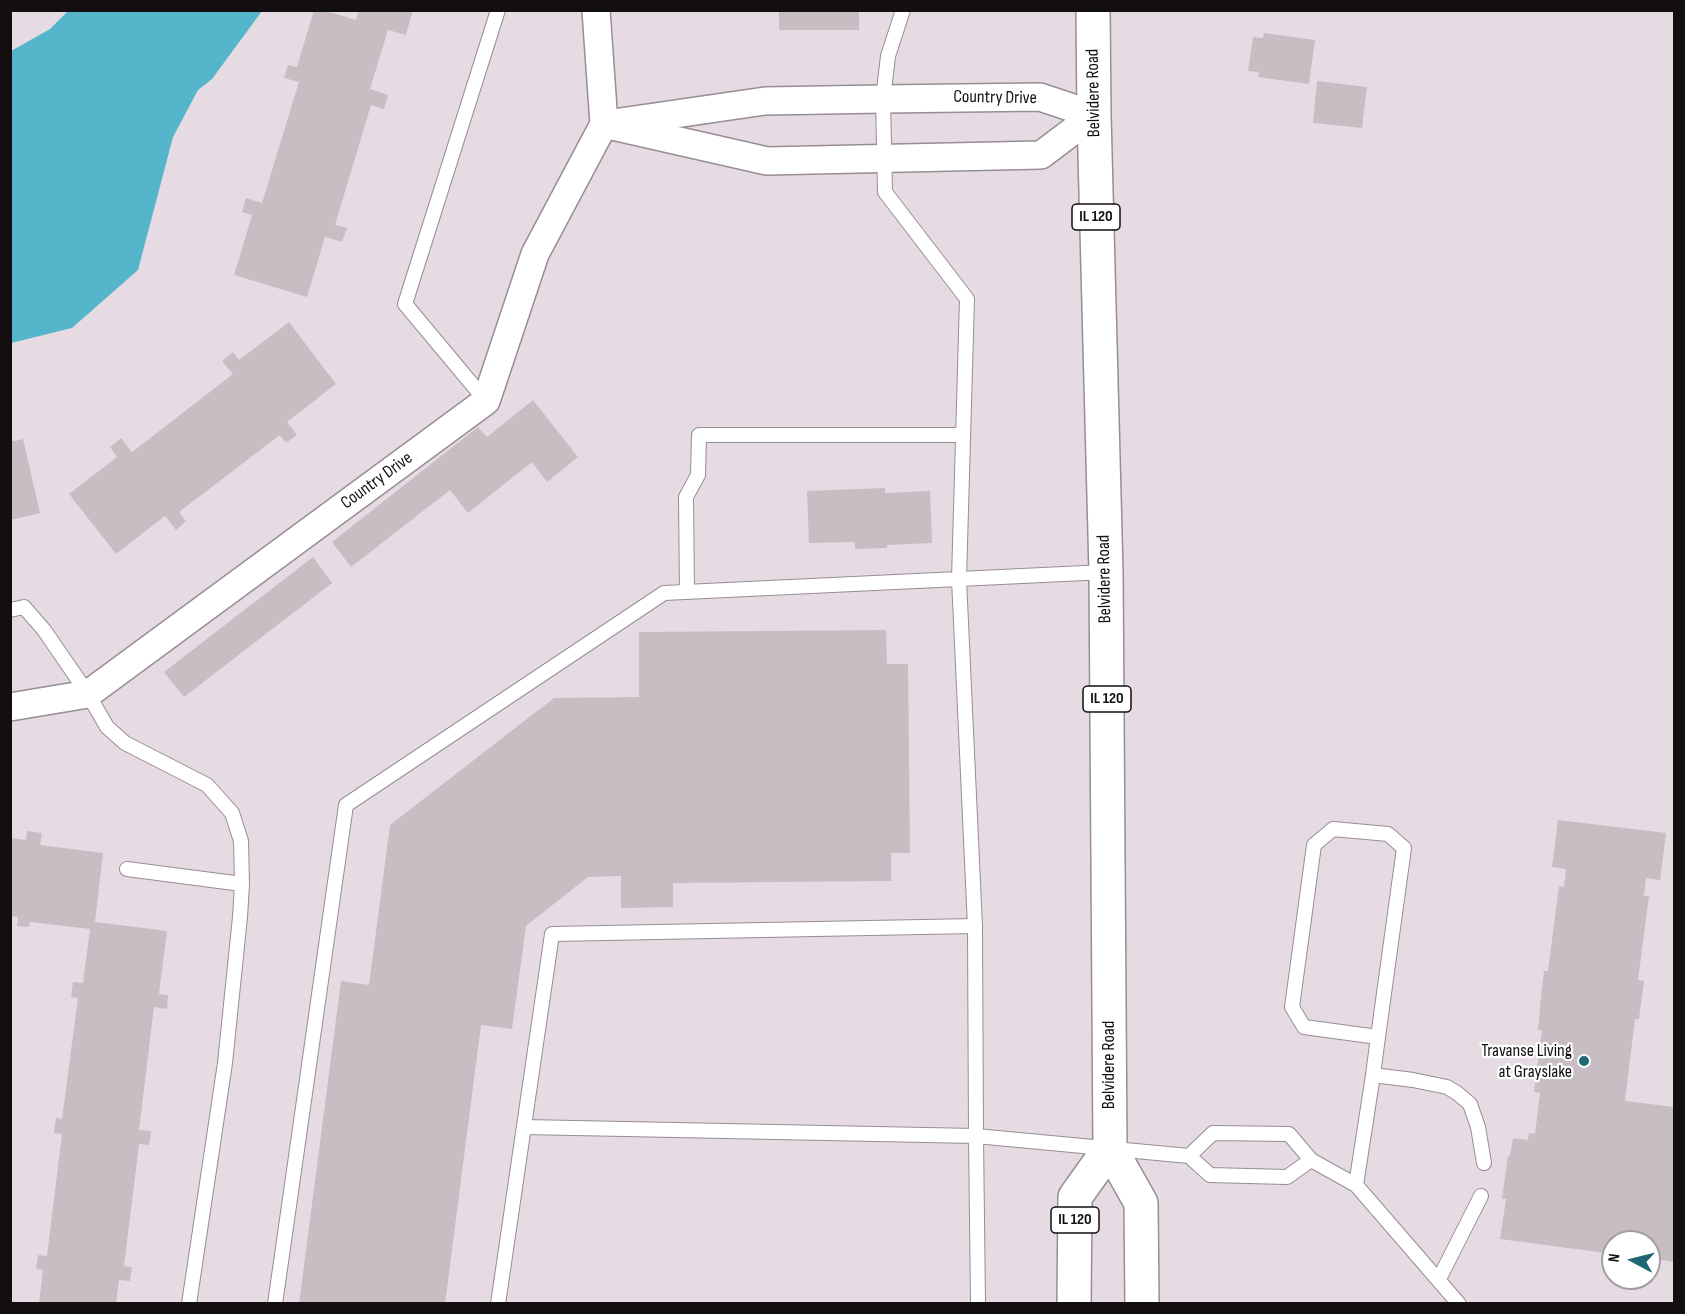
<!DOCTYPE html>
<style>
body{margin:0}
#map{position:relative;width:1685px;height:1314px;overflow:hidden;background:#e7dbe3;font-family:"Sofia Sans Condensed",sans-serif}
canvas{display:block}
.frame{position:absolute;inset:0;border:12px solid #130f11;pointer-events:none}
.north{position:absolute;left:1601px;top:1230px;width:60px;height:60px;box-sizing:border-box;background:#fff;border:2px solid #a19fa0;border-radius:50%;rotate:277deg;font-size:16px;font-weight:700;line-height:24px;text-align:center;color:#130f11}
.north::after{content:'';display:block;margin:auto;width:21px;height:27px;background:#1f6775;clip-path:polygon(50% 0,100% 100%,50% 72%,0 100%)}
</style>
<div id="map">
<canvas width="1685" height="1314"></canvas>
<div class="frame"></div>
<div class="north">N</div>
</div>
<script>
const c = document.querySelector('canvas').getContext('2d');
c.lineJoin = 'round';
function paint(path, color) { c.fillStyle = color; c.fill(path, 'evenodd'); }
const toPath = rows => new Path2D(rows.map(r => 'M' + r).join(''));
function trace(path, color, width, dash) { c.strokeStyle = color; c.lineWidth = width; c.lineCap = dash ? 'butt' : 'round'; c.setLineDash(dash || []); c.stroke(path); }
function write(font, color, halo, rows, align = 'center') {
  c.font = font + ' "Sofia Sans Condensed",sans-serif'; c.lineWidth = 4.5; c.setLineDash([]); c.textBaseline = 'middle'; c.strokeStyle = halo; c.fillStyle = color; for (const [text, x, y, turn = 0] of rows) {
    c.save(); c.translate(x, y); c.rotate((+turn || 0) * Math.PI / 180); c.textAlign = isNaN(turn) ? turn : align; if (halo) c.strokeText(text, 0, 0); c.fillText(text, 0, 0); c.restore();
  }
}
paint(toPath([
 [68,11,262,11,212,79,198,90,173,137,138,270,72,328,11,343,11,51,50,29]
]), '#55b6cb');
paint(toPath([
 [314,10,323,10,356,20,359,10,413,10,406,35,388,30,370,89,388,95,384,109,371,105,335,225,347,228,342,242,325,237,307,297,234,275,252,215,242,212,246,198,262,203,299,82,284,78,288,65,297,67],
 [779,10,859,10,859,30,779,30],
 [1264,33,1315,40,1309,84,1258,77,1259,72,1248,71,1253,37,1263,38],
 [1317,81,1367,87,1362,128,1313,123],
 [289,322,336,384,287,422,297,435,286,443,280,435,179,512,186,521,176,530,165,516,116,554,69,494,117,457,110,447,121,438,132,452,233,374,222,361,233,352,239,360],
 [533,400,578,457,547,482,532,462,468,513,450,490,351,567,332,542,478,427,487,437],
 [23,439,40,513,10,520,10,442],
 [885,488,885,493,930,491,932,543,887,545,887,548,855,549,855,542,809,543,807,491],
 [313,557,332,583,184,697,164,672],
 [886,630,887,664,908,664,910,853,891,853,891,881,673,883,673,907,621,908,621,876,588,877,526,926,512,1029,481,1025,445,1304,299,1304,341,981,369,985,390,825,554,698,639,697,639,632],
 [1558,820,1666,833,1660,880,1646,878,1644,896,1649,896,1638,980,1644,981,1639,1019,1635,1019,1625,1101,1674,1107,1674,1262,1649,1258,1649,1242,1613,1242,1613,1254,1500,1239,1506,1199,1502,1199,1508,1156,1510,1156,1513,1138,1528,1140,1529,1133,1535,1134,1540,1093,1534,1092,1542,1030,1538,1030,1541,997,1544,971,1548,971,1559,886,1564,887,1566,869,1552,867],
 [27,831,42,833,40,845,103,853,95,922,167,931,159,994,168,995,167,1009,154,1007,139,1130,151,1131,149,1145,139,1144,124,1266,132,1267,130,1281,119,1280,116,1304,39,1304,43,1270,36,1269,38,1255,47,1256,62,1134,54,1133,56,1118,62,1119,78,998,71,997,73,982,83,983,90,929,30,922,29,927,17,926,18,917,10,916,10,838,26,840]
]), '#c9bdc4');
const lane = toPath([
 [903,10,888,56,883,99,885,192,967,299,959,579,975,926],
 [486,401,405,304,498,10],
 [687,592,686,497,698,475,699,435,963,435],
 [10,610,24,607,44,630,88,694,107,727,125,743,207,785,232,813,241,841,242,884,240,917,225,1063,189,1304],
 [127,869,242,884],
 [1373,1075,1413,1080,1447,1087,1457,1093,1470,1104,1478,1127,1484,1163],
 [524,1127,976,1136,978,1304],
 [1189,1156,1213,1133,1289,1134,1311,1160,1356,1185,1373,1075,1378,1037,1404,848,1388,834,1333,829,1314,845,1292,1007,1304,1027,1378,1037],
 [1356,1185,1459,1304],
 [1439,1279,1481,1196],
 [275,1304,346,805,664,593,1106,572],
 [498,1304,552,934,975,926,976,1136,1189,1156,1210,1175,1287,1177,1311,1160]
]);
const street = toPath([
 [620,122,765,101,883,99,1040,97,1094,115],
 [604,124,767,161,1041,155,1094,115],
 [10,707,88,694,486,401,535,254,604,124,596,10]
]);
const primary = toPath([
 [1093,10,1094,115,1106,572,1110,1148,1141,1203,1142,1304],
 [1074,1304,1075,1197,1110,1148]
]);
trace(lane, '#988d94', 16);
trace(street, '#988d94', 30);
trace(primary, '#988d94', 36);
trace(lane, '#fff', 14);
trace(street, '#fff', 27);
trace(primary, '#fff', 33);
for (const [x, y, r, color] of [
 [1584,1061,6,"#1f6775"]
]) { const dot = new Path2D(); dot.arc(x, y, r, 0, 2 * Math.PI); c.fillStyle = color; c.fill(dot); trace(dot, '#fff', 2); }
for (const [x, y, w] of [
 [1096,217,48],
 [1107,699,48],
 [1075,1220,48]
]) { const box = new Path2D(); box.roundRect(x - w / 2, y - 13, w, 26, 4.5); c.fillStyle = '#fff'; c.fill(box); trace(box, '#130f11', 1.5); }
write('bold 16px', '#130f11', null, [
 ["IL 120",1096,217],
 ["IL 120",1107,699],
 ["IL 120",1075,1220]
]);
write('18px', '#130f11', '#fff', [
 ["Belvidere Road",1094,93,-91],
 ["Country Drive",995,98,1],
 ["Country Drive",377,481,-36],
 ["Belvidere Road",1105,579,-91],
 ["Belvidere Road",1109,1065,-90]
]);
write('18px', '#130f11', '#fff', [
 ["Travanse Living",1572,1051],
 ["at Grayslake",1572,1072]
], 'right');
</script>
